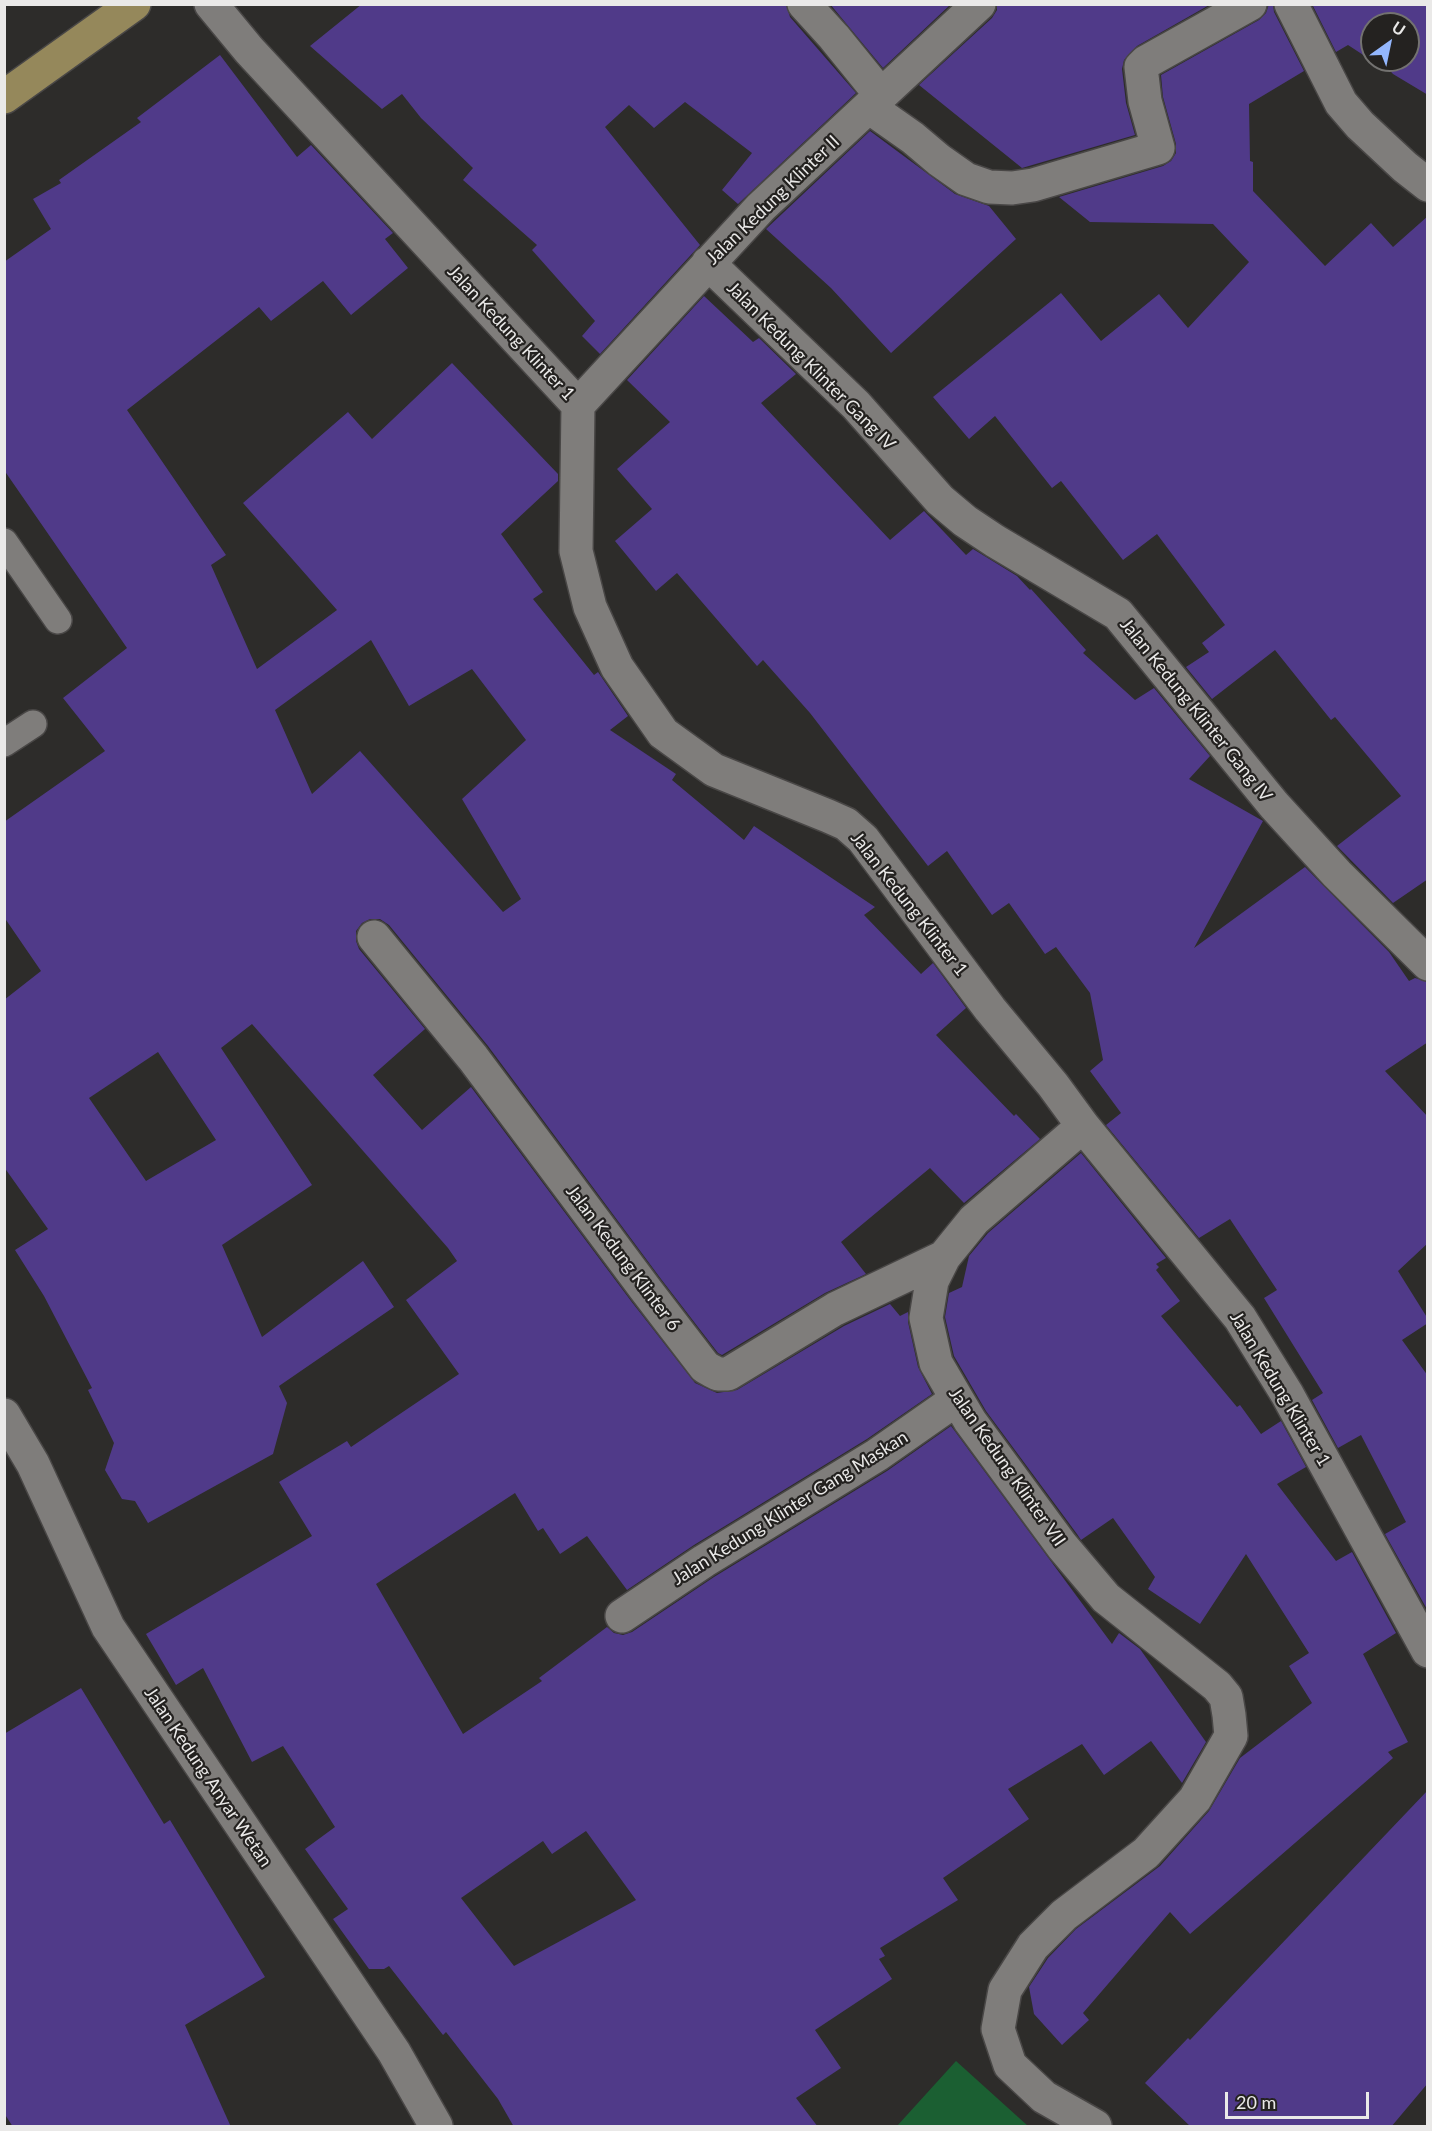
<!DOCTYPE html>
<style>
body{margin:0}
#map{position:relative;width:1432px;height:2131px;overflow:hidden;background:#2d2c2a;font-family:Lato,sans-serif}
canvas{display:block}
.frame{position:absolute;inset:0;border:6px solid #eae9e8;pointer-events:none}
.north{position:absolute;left:1360px;top:12px;width:60px;height:60px;box-sizing:border-box;background:#242220;border:2px solid #737270;border-radius:50%;rotate:33deg;font-size:16px;font-weight:700;line-height:24px;text-align:center;color:#eae9e8}
.north::after{content:'';display:block;margin:auto;width:21px;height:27px;background:#94b7fd;clip-path:polygon(50% 0,100% 100%,50% 72%,0 100%)}
.scale{position:absolute;left:1225px;top:2092px;width:144px;height:27px;box-sizing:border-box;border:3px solid #eae9e8;border-top:0;padding-left:8px;font-size:18px;line-height:21px;white-space:nowrap;color:#eae9e8;-webkit-text-stroke:4px #242220;paint-order:stroke}
</style>
<div id="map">
<canvas width="1432" height="2131"></canvas>
<div class="frame"></div>
<div class="north">U</div>
<div class="scale">20 m</div>
</div>
<script>
const c = document.querySelector('canvas').getContext('2d');
c.lineJoin = 'round';
function paint(path, color) { c.fillStyle = color; c.fill(path, 'evenodd'); }
const toPath = rows => new Path2D(rows.map(r => 'M' + r).join(''));
function trace(path, color, width, dash) { c.strokeStyle = color; c.lineWidth = width; c.lineCap = dash ? 'butt' : 'round'; c.setLineDash(dash || []); c.stroke(path); }
function write(font, color, halo, rows, align = 'center') {
  c.font = font + ' Lato,sans-serif'; c.lineWidth = 4.5; c.setLineDash([]); c.textBaseline = 'middle'; c.strokeStyle = halo; c.fillStyle = color; for (const [text, x, y, turn = 0] of rows) {
    c.save(); c.translate(x, y); c.rotate((+turn || 0) * Math.PI / 180); c.textAlign = isNaN(turn) ? turn : align; if (halo) c.strokeText(text, 0, 0); c.fillText(text, 0, 0); c.restore();
  }
}
paint(toPath([
 [956,2061,1028,2126,897,2126]
]), '#1b5f32');
paint(toPath([
 [362,4,786,4,790,17,856,93,738,204,722,190,752,153,685,102,654,128,629,105,605,127,700,245,600,354,582,336,595,321,532,250,537,245,463,180,473,168,421,118,402,94,382,109,310,46],
 [830,4,951,4,883,68],
 [997,4,1211,4,1137,46,1124,60,1122,69,1126,103,1135,135,1022,168,919,85,992,18,997,10],
 [1269,4,1273,4,1274,12,1304,71,1249,104,1250,161,1253,162,1253,191,1325,266,1371,223,1393,247,1428,216,1428,879,1393,903,1337,846,1401,796,1335,717,1331,720,1275,650,1212,699,1186,667,1209,652,1202,643,1225,625,1157,534,1123,560,1061,481,1052,488,995,416,969,439,933,397,1061,293,1101,341,1159,294,1188,328,1249,262,1213,224,1090,222,1059,197,1163,166,1171,161,1176,153,1176,144,1163,97,1161,75,1259,20,1266,13],
 [1312,4,1428,4,1428,95,1393,74,1380,60,1408,60,1408,24,1372,24,1372,60,1376,60,1374,62,1348,45,1336,52],
 [220,55,297,157,311,145,393,233,385,239,408,268,351,315,323,281,271,321,259,307,127,410,226,555,211,565,257,669,337,610,243,503,348,412,372,439,452,363,558,474,558,481,501,534,543,592,533,599,594,675,598,672,628,716,610,730,676,774,672,780,744,840,754,826,875,907,864,915,921,974,933,963,966,1008,936,1035,1014,1116,1016,1114,1040,1139,964,1203,930,1168,841,1242,866,1274,825,1293,722,1355,718,1353,661,1279,488,1046,389,925,380,919,370,919,362,923,356,931,356,941,359,949,425,1029,373,1075,422,1130,471,1087,631,1301,695,1383,717,1393,737,1390,844,1326,890,1304,900,1316,908,1312,908,1322,918,1367,932,1394,867,1439,694,1545,627,1590,587,1536,560,1554,543,1528,538,1531,515,1493,376,1584,463,1734,542,1681,539,1678,607,1627,614,1633,623,1635,632,1632,714,1577,887,1471,951,1426,1112,1644,1119,1633,1140,1649,1206,1742,1182,1783,1151,1741,1104,1775,1082,1744,1008,1789,1029,1819,943,1878,958,1900,880,1948,885,1956,879,1959,892,1979,815,2030,841,2068,796,2098,818,2127,514,2127,498,2099,446,2032,443,2035,389,1966,384,1969,369,1969,333,1919,348,1909,305,1849,335,1827,283,1746,252,1762,203,1668,176,1685,146,1634,312,1536,279,1482,347,1441,351,1447,459,1374,406,1300,457,1261,448,1248,252,1024,221,1048,312,1185,222,1245,262,1337,363,1261,394,1307,279,1386,287,1403,273,1454,148,1523,135,1501,122,1499,105,1470,114,1443,88,1390,92,1388,44,1296,15,1250,48,1229,4,1167,4,1000,41,971,4,917,4,822,105,751,63,698,127,648,4,470,4,262,51,229,33,199,61,183,59,180,141,122,137,118],
 [371,640,409,706,472,669,526,740,462,799,521,899,503,912,360,751,312,794,275,710],
 [158,1052,216,1140,146,1181,89,1098],
 [586,1831,636,1900,514,1966,461,1898,543,1841,552,1854],
 [870,131,955,194,989,206,1016,239,891,353,831,288,766,229],
 [704,296,753,342,759,338,796,374,761,403,890,540,924,511,966,555,973,549,1017,576,1030,590,1031,589,1086,650,1083,653,1135,700,1154,688,1210,756,1189,779,1263,821,1194,948,1305,867,1389,952,1409,981,1415,978,1428,982,1428,1042,1385,1071,1428,1117,1428,1243,1398,1271,1428,1319,1428,1323,1402,1340,1428,1376,1428,1611,1385,1534,1406,1522,1361,1435,1338,1448,1312,1400,1323,1393,1264,1298,1277,1290,1230,1219,1199,1238,1106,1125,1121,1113,1090,1071,1103,1060,1090,993,1056,947,1045,954,1009,903,992,915,947,851,928,866,810,713,763,660,757,666,677,573,656,591,615,541,652,509,617,469,670,422,627,380],
 [1081,1153,1166,1258,1156,1264,1159,1267,1156,1270,1180,1301,1161,1316,1237,1407,1240,1405,1261,1434,1281,1421,1306,1467,1277,1484,1336,1561,1352,1552,1396,1633,1363,1654,1408,1742,1388,1752,1393,1758,1190,1934,1170,1912,1083,2013,1089,2020,1062,2045,1034,2014,1029,1987,1048,1958,1076,1929,1160,1866,1209,1811,1240,1758,1312,1703,1289,1666,1309,1653,1246,1554,1200,1624,1148,1589,1155,1577,1113,1518,1081,1540,1077,1534,986,1411,954,1356,945,1317,949,1293,962,1287,969,1256,988,1233],
 [81,1688,164,1824,170,1820,265,1977,185,2025,231,2127,13,2127,4,2113,4,1734],
 [1428,1790,1428,2083,1391,2127,1191,2127,1145,2083,1188,2038,1190,2040]
]), '#503a89');
const lane = toPath([
 [4,542,58,620],
 [4,743,33,724]
]);
const street = toPath([
 [211,4,249,50,578,405,576,551,590,607,617,667,663,733,714,770,828,816,846,824,863,839,990,1009,1053,1085,1083,1126,1240,1318,1287,1394,1428,1651],
 [804,4,834,37,881,95],
 [1291,4,1341,103,1360,125,1405,167,1428,185],
 [869,107,913,138,939,160,966,179,989,187,1012,188,1033,185,1158,148,1145,101,1141,67,1146,62,1250,4],
 [708,263,856,405,940,500,965,521,995,541,1118,614,1274,805,1337,874,1428,964],
 [578,405,761,207,979,4],
 [374,937,473,1058,646,1290,705,1367,712,1371,718,1374,728,1374,835,1309,944,1257],
 [1083,1126,974,1220,944,1257,932,1281,926,1318,936,1363,957,1399,970,1421,1062,1546,1106,1598,1217,1686,1226,1697,1229,1715,1231,1736,1195,1799,1146,1853,1064,1915,1033,1946,1005,1990,998,2029,1010,2065,1044,2097,1095,2126],
 [4,1415,33,1464,108,1627,394,2052,436,2126],
 [622,1616,704,1561,877,1455,957,1399]
]);
const primary = toPath([
 [4,97,134,4]
]);
trace(lane, '#494746', 30);
trace(street, '#494746', 36);
trace(primary, '#494746', 36);
trace(lane, '#7f7d7b', 27);
trace(street, '#7f7d7b', 33);
trace(primary, '#95885b', 33);
write('18px', '#eae9e8', '#242220', [
 ["Jalan Kedung Klinter II",773,200,-44],
 ["Jalan Kedung Klinter 1",511,333,47],
 ["Jalan Kedung Klinter Gang IV",811,366,45],
 ["Jalan Kedung Klinter Gang IV",1196,710,51],
 ["Jalan Kedung Klinter 1",909,904,52],
 ["Jalan Kedung Klinter 6",623,1258,53],
 ["Jalan Kedung Klinter 1",1280,1389,59],
 ["Jalan Kedung Klinter VII",1007,1467,55],
 ["Jalan Kedung Klinter Gang Maskan",790,1508,-32],
 ["Jalan Kedung Anyar Wetan",208,1777,56]
]);
</script>
